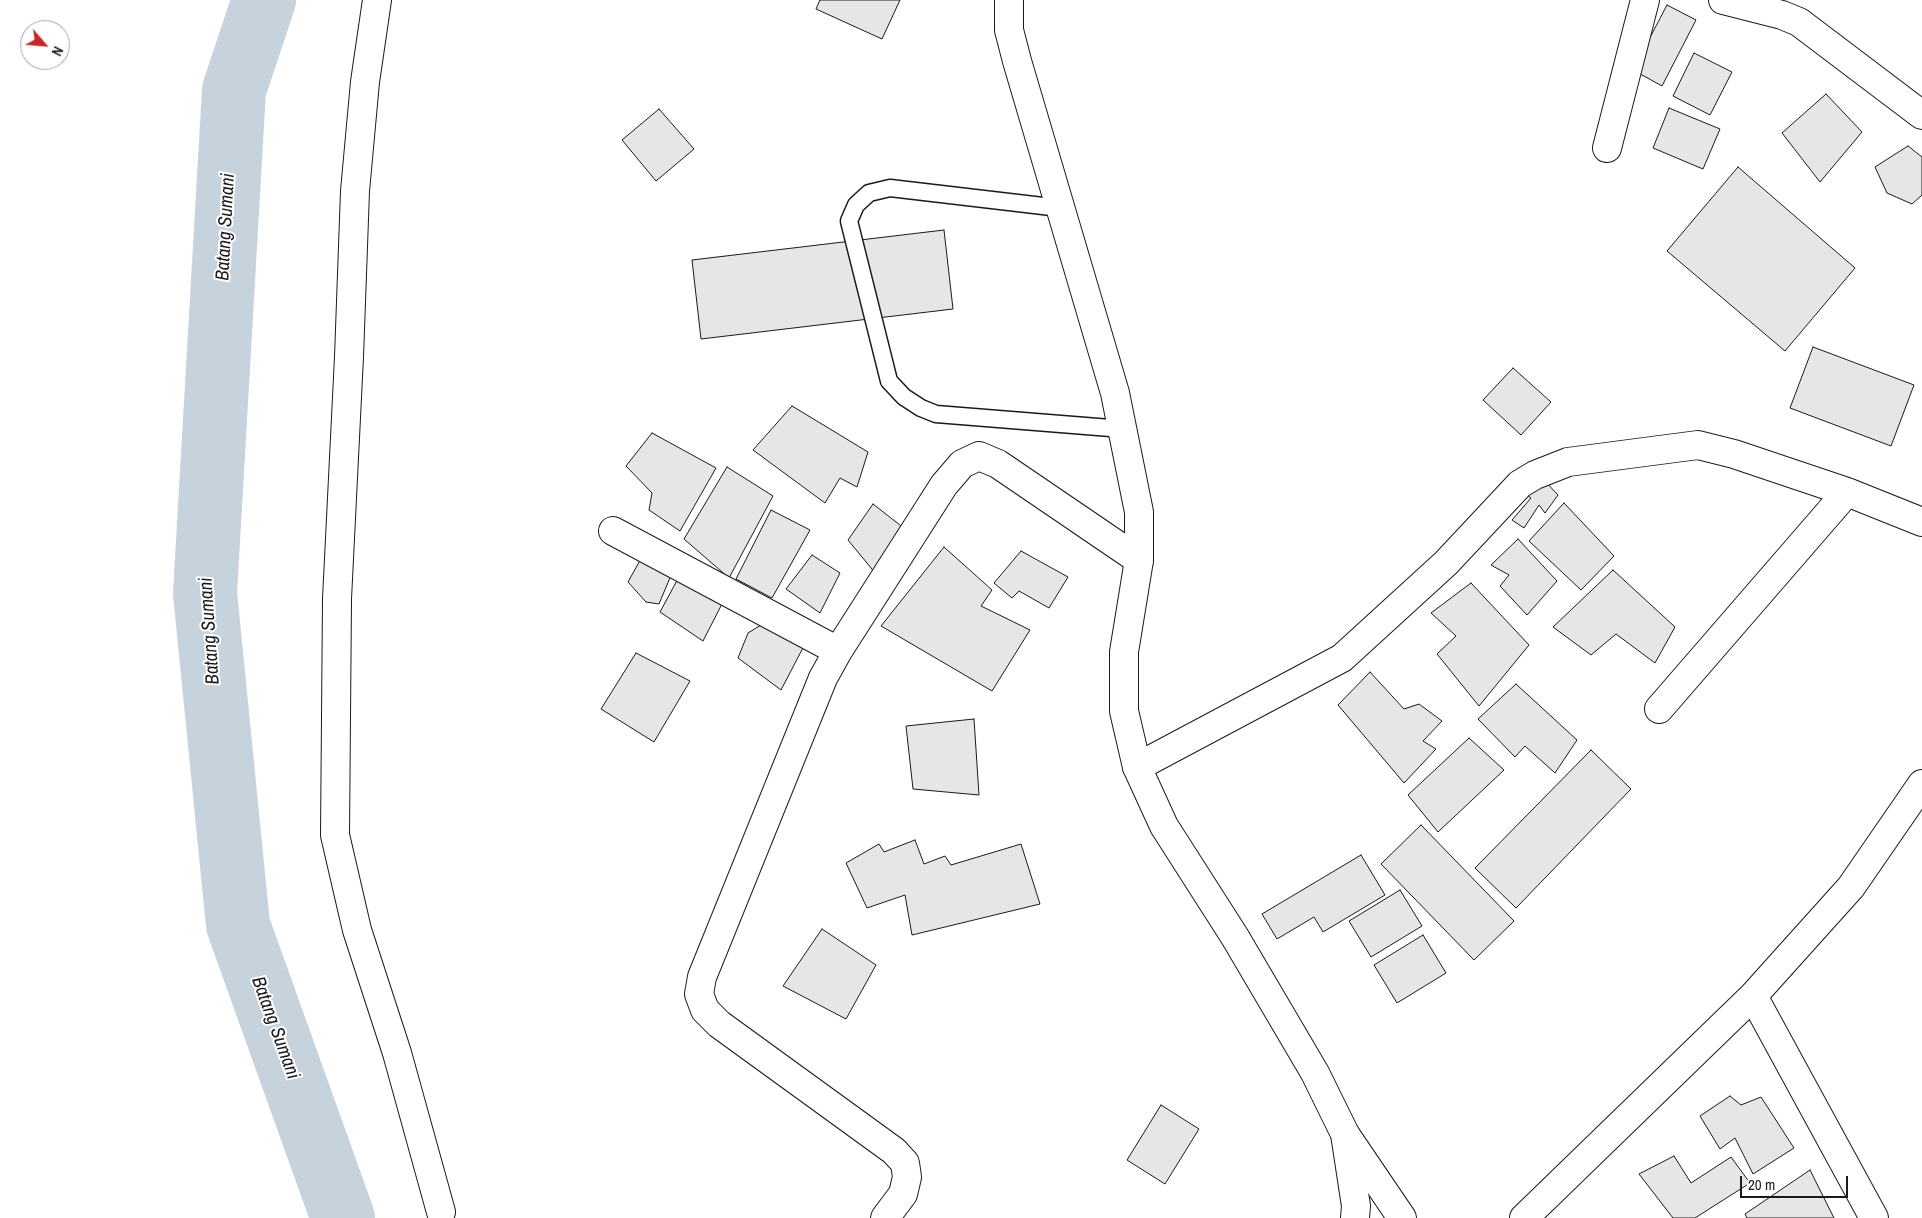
<!DOCTYPE html>
<style>
body{margin:0}
#map{position:relative;width:1922px;height:1218px;overflow:hidden;background:#fff;font-family:"Archivo Narrow",sans-serif}
canvas{display:block}
.north{position:absolute;left:20px;top:20px;width:50px;height:50px;box-sizing:border-box;background:#fff;border:1px solid #a3a3a3;border-radius:50%;rotate:117deg;font-size:14px;font-weight:700;line-height:20px;text-align:center;color:#1a1a1a}
.north::after{content:'';display:block;margin:auto;width:18px;height:22px;background:#c62828;clip-path:polygon(50% 0,100% 100%,50% 72%,0 100%)}
.scale{position:absolute;left:1740px;top:1176px;width:108px;height:22px;box-sizing:border-box;border:2px solid #1a1a1a;border-top:0;padding-left:6px;font-size:15px;line-height:18px;white-space:nowrap;color:#1a1a1a;-webkit-text-stroke:4px #fff;paint-order:stroke}
</style>
<div id="map">
<canvas width="1922" height="1218"></canvas>
<div class="north">N</div>
<div class="scale">20 m</div>
</div>
<script>
const c = document.querySelector('canvas').getContext('2d');
c.lineJoin = 'round';
const toPath = rows => new Path2D(rows.map(r => 'M' + r).join(''));
function trace(path, color, width, dash) { c.strokeStyle = color; c.lineWidth = width; c.lineCap = dash ? 'butt' : 'round'; c.setLineDash(dash || []); c.stroke(path); }
function paint(path, color) { c.fillStyle = color; c.fill(path, 'evenodd'); }
function write(font, color, halo, rows, align = 'center') {
  c.font = font + ' "Archivo Narrow",sans-serif'; c.lineWidth = 4; c.setLineDash([]); c.textBaseline = 'middle'; c.strokeStyle = halo; c.fillStyle = color; for (const [text, x, y, turn = 0] of rows) {
    c.save(); c.translate(x, y); c.rotate((+turn || 0) * Math.PI / 180); c.textAlign = isNaN(turn) ? turn : align; if (halo) c.strokeText(text, 0, 0); c.fillText(text, 0, 0); c.restore();
  }
}
trace(toPath([
 [264,0,234,90,205,593,238,925,343,1218]
]), '#c6d2dc', 64);
const building = toPath([
 [820,0,900,0,882,39,816,9,820,0],
 [1667,5,1696,20,1662,86,1633,70,1667,5],
 [1694,53,1732,72,1710,115,1673,96,1694,53],
 [1826,94,1862,132,1820,182,1782,133,1826,94],
 [1669,108,1720,129,1703,169,1653,148,1669,108],
 [659,109,694,149,656,181,622,140,659,109],
 [1908,146,1922,157,1922,195,1912,204,1887,193,1875,167,1908,146],
 [1738,167,1855,268,1785,351,1667,251,1738,167],
 [944,230,953,309,701,339,692,260,944,230],
 [1813,347,1914,385,1891,446,1790,408,1813,347],
 [1513,368,1551,402,1521,435,1483,400,1513,368],
 [792,406,868,452,857,487,840,478,825,503,753,450,792,406],
 [652,433,716,468,680,531,649,510,652,493,626,466,652,433],
 [727,467,773,496,729,578,684,539,727,467],
 [1544,480,1558,495,1545,513,1539,505,1524,528,1512,520,1531,498,1522,491,1544,480],
 [1564,503,1614,556,1581,590,1529,541,1564,503],
 [873,504,905,529,876,574,848,540,873,504],
 [771,510,810,530,772,598,736,579,771,510],
 [1518,539,1557,581,1527,615,1500,586,1509,575,1491,565,1518,539],
 [944,547,992,590,981,606,1030,630,992,691,881,626,944,547],
 [1021,551,1068,577,1049,608,1019,591,1012,598,994,583,1021,551],
 [643,555,672,573,659,604,646,602,628,582,643,555],
 [812,555,840,573,820,613,786,589,812,555],
 [1613,570,1675,627,1655,663,1616,634,1591,655,1553,627,1613,570],
 [680,575,725,598,703,641,660,612,680,575],
 [1471,583,1529,645,1479,706,1437,654,1456,636,1431,613,1471,583],
 [766,622,806,642,781,690,738,658,748,633,766,622],
 [636,653,690,681,654,742,601,709,636,653],
 [1370,672,1404,709,1419,704,1442,721,1423,741,1436,749,1404,783,1338,705,1370,672],
 [1516,684,1577,740,1555,773,1525,746,1515,757,1478,719,1516,684],
 [974,719,979,795,913,789,906,726,974,719],
 [1469,738,1504,770,1438,832,1408,795,1469,738],
 [1591,750,1631,789,1516,908,1475,868,1591,750],
 [1421,825,1514,921,1474,960,1381,864,1421,825],
 [915,840,924,864,945,856,951,865,1021,844,1040,904,912,935,905,895,867,908,846,863,879,844,884,852,915,840],
 [1361,855,1385,895,1323,932,1314,917,1277,939,1262,914,1361,855],
 [1400,890,1422,926,1371,957,1349,921,1400,890],
 [822,929,876,965,846,1019,783,986,822,929],
 [1423,935,1446,973,1397,1003,1374,965,1423,935],
 [1730,1096,1741,1105,1761,1097,1794,1148,1753,1174,1735,1138,1720,1149,1700,1116,1730,1096],
 [1161,1105,1199,1129,1165,1184,1127,1160,1161,1105],
 [1674,1156,1691,1183,1731,1157,1750,1183,1695,1218,1673,1218,1639,1174,1674,1156],
 [1810,1170,1834,1218,1747,1218,1745,1214,1810,1170]
]);
paint(building, '#e6e6e6');
trace(building, '#1a1a1a', 1);
const service = toPath([
 [1060,208,890,188,869,193,856,205,849,221,889,381,904,397,921,408,936,414,1123,429]
]);
const minor = toPath([
 [377,0,365,82,355,191,349,357,337,599,335,835,357,930,397,1053,441,1212],
 [1723,0,1782,15,1799,22,1922,115],
 [1607,148,1645,0],
 [613,531,838,651],
 [1659,709,1847,492],
 [1137,767,1342,658,1446,563,1520,484,1535,475,1568,462,1698,445,1734,454,1847,492,1922,522],
 [1753,996,1874,1218],
 [1345,1134,1402,1218],
 [885,1218,903,1194,907,1177,905,1163,894,1151,719,1024,705,1010,699,994,702,977,823,678,838,651,944,485,962,464,979,456,998,464,1139,560],
 [1524,1218,1753,996,1851,887,1922,784]
]);
const trunk = toPath([
 [1009,0,1009,30,1017,61,1115,393,1139,512,1139,560,1124,652,1124,711,1137,767,1164,826,1235,937,1315,1073,1345,1134,1356,1206,1355,1218]
]);
trace(service, '#1a1a1a', 19);
trace(minor, '#1a1a1a', 30);
trace(trunk, '#1a1a1a', 30);
trace(service, '#fff', 16);
trace(minor, '#fff', 28);
trace(trunk, '#fff', 28);
write('italic 19px', '#1a1a1a', '#fff', [
 ["Batang Sumani",226,227,-87],
 ["Batang Sumani",210,631,-94],
 ["Batang Sumani",275,1028,70]
]);
</script>
